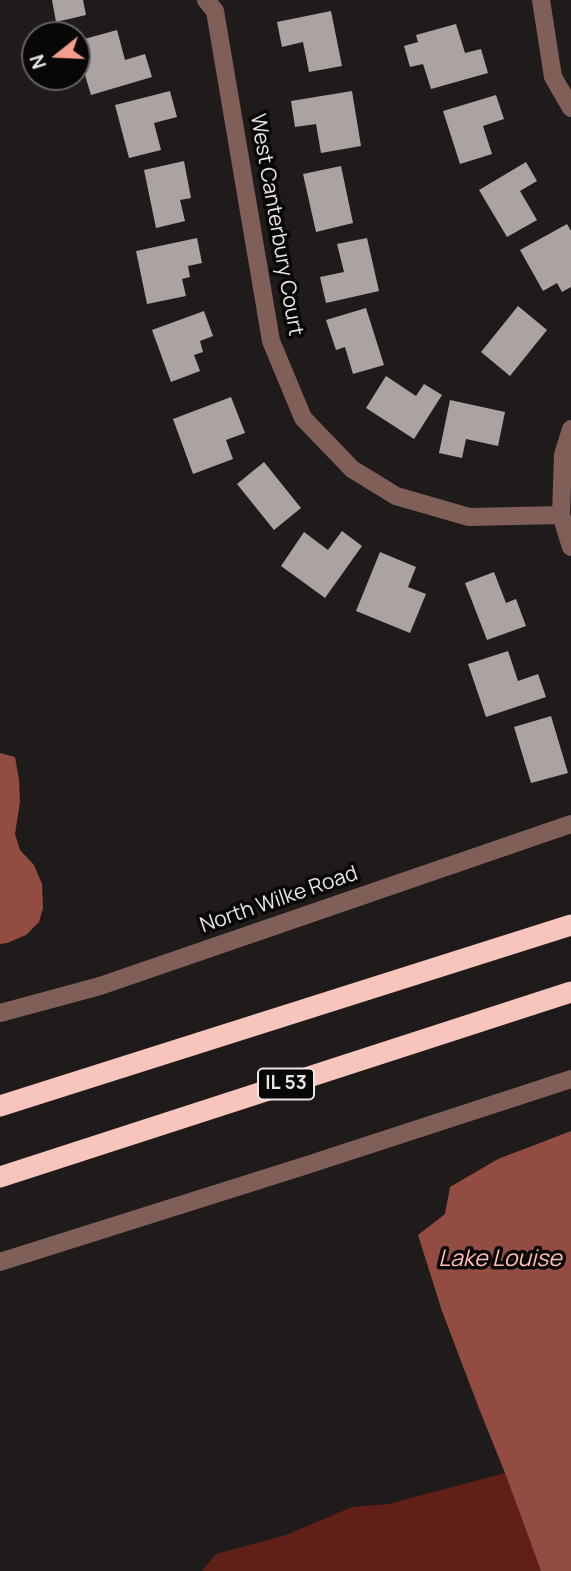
<!DOCTYPE html>
<style>
body{margin:0}
#map{position:relative;width:571px;height:1571px;overflow:hidden;background:#201b1b;font-family:Manrope,sans-serif}
canvas{display:block}
.north{position:absolute;left:21px;top:21px;width:70px;height:70px;box-sizing:border-box;background:#090706;border:2px solid #63605f;border-radius:50%;rotate:252deg;font-size:19px;font-weight:700;line-height:28px;text-align:center;color:#e9e6e5}
.north::after{content:'';display:block;margin:auto;width:24px;height:32px;background:#f59d8f;clip-path:polygon(50% 0,100% 100%,50% 72%,0 100%)}
</style>
<div id="map">
<canvas width="571" height="1571"></canvas>
<div class="north">N</div>
</div>
<script>
const c = document.querySelector('canvas').getContext('2d');
c.lineJoin = 'round';
function paint(path, color) { c.fillStyle = color; c.fill(path, 'evenodd'); }
const toPath = rows => new Path2D(rows.map(r => 'M' + r).join(''));
function trace(path, color, width, dash) { c.strokeStyle = color; c.lineWidth = width; c.lineCap = dash ? 'butt' : 'round'; c.setLineDash(dash || []); c.stroke(path); }
function write(font, color, halo, rows, align = 'center') {
  c.font = font + ' Manrope,sans-serif'; c.lineWidth = 7; c.setLineDash([]); c.textBaseline = 'middle'; c.strokeStyle = halo; c.fillStyle = color; for (const [text, x, y, turn = 0] of rows) {
    c.save(); c.translate(x, y); c.rotate((+turn || 0) * Math.PI / 180); c.textAlign = isNaN(turn) ? turn : align; if (halo) c.strokeText(text, 0, 0); c.fillText(text, 0, 0); c.restore();
  }
}
paint(toPath([
 [505,1473,541,1571,202,1571,216,1554,286,1535,352,1507,388,1504]
]), '#601f17');
paint(toPath([
 [0,753,15,757,19,780,20,802,15,834,20,850,34,865,42,884,43,908,39,922,26,935,7,943,0,944],
 [571,1131,571,1571,541,1571,505,1473,480,1411,442,1311,418,1235,445,1214,450,1187,498,1159]
]), '#934c41');
paint(toPath([
 [52,0,83,0,86,15,56,22],
 [331,11,342,66,309,72,303,42,282,47,277,22],
 [456,24,465,53,481,49,488,73,431,89,423,64,410,67,404,46,418,42,416,35],
 [117,30,125,60,145,54,152,77,91,95,82,65,77,66,77,41],
 [170,91,177,117,154,123,161,150,129,158,115,105],
 [352,91,361,146,321,153,316,124,295,127,291,101],
 [496,95,504,119,483,126,492,154,460,164,443,111],
 [184,161,191,198,180,200,185,221,156,228,144,170],
 [526,162,537,181,520,191,537,220,507,237,479,190],
 [341,166,353,223,316,232,303,174],
 [567,224,571,231,571,287,562,292,557,283,543,291,520,250],
 [197,238,202,263,188,266,190,277,182,279,186,296,147,304,136,251],
 [367,238,379,291,326,303,320,277,344,272,337,244],
 [518,306,547,330,510,376,481,352],
 [366,308,384,365,353,374,345,347,336,350,326,320],
 [204,311,213,336,200,341,203,352,194,355,200,371,171,382,152,330],
 [386,376,416,396,424,384,442,395,414,439,366,408],
 [231,397,245,433,226,440,233,459,193,474,173,419],
 [450,400,505,412,498,446,466,439,462,458,439,453],
 [264,462,301,508,274,530,237,484],
 [342,531,362,546,325,598,281,566,304,532,328,550],
 [380,552,416,567,408,587,426,594,410,633,356,611],
 [494,572,506,603,516,599,526,626,487,640,465,583],
 [508,651,518,681,538,674,546,697,486,717,468,664],
 [551,716,568,773,531,783,514,727]
]), '#aaa3a2');
trace(toPath([
 [206,0,215,11,271,341,303,418,352,469,396,496,469,517,561,515],
 [541,0,553,77,571,108],
 [571,429,563,455,561,515,571,547],
 [0,1013,100,986,571,824],
 [0,1262,304,1166,571,1079]
]), '#805f59', 18);
trace(toPath([
 [0,1106,571,925],
 [0,1177,571,992]
]), '#f8c5bd', 21);
for (const [x, y, w] of [
 [286,1084,56]
]) { const box = new Path2D(); box.roundRect(x - w / 2, y - 15.5, w, 31, 5); c.fillStyle = '#090706'; c.fill(box); trace(box, '#e9e6e5', 2); }
write('bold 19px', '#e9e6e5', null, [
 ["IL 53",286,1084]
]);
write('21px', '#e9e6e5', '#090706', [
 ["West Canterbury Court",276,225,80],
 ["North Wilke Road",279,900,-19]
]);
write('italic 23px', '#febdb2', '#090706', [
 ["Lake Louise",500,1260]
]);
</script>
